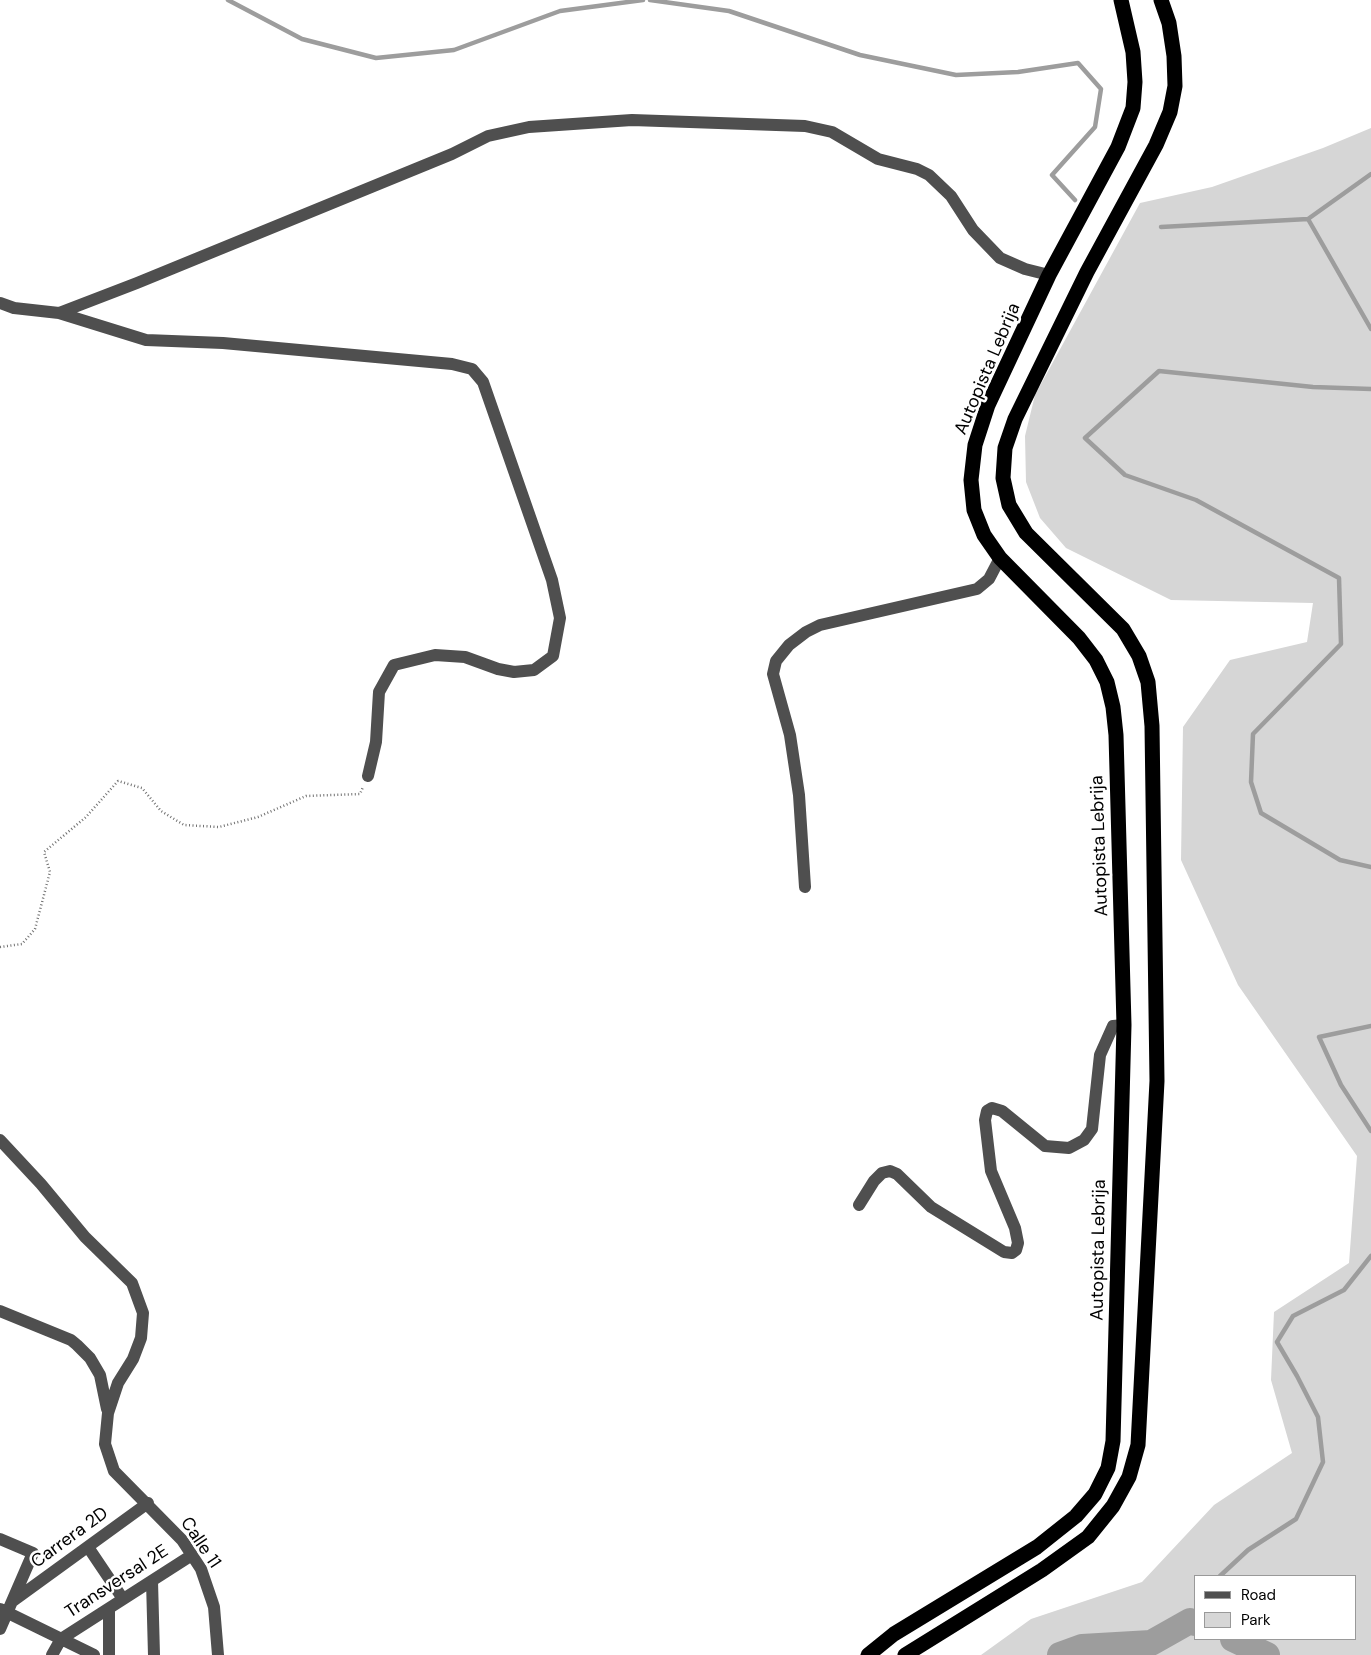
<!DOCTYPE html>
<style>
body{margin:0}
#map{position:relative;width:1371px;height:1655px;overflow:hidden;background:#fff;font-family:"DM Sans",sans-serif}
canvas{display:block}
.legend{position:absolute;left:1194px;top:1575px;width:162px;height:65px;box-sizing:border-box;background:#fff;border:1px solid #999;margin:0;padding:6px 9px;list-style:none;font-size:15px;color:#000}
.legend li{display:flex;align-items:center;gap:10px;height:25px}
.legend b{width:25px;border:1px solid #999}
</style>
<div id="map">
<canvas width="1371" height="1655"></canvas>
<ul class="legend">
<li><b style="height:6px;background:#4f4f4f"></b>Road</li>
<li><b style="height:14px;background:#d6d6d6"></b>Park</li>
</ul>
</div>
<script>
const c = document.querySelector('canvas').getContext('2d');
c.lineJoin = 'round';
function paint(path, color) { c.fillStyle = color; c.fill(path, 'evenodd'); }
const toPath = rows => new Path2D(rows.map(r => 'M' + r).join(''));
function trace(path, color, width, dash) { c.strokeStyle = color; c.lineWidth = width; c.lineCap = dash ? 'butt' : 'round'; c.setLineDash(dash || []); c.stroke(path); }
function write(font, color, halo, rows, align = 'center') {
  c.font = font + ' "DM Sans",sans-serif'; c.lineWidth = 5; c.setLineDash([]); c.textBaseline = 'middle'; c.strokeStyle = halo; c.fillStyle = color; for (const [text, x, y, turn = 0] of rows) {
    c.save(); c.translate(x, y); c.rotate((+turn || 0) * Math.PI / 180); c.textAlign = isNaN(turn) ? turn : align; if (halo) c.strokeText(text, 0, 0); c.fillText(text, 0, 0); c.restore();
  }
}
paint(toPath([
 [1371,128,1371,1655,981,1655,1031,1619,1142,1582,1214,1505,1292,1453,1271,1380,1274,1312,1349,1263,1357,1156,1238,985,1181,860,1183,727,1230,660,1307,642,1313,603,1171,600,1066,548,1040,518,1026,482,1025,436,1035,395,1140,203,1212,187,1323,148],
 [1195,1576,1355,1576,1355,1639,1195,1639]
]), '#d6d6d6');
trace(toPath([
 [228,0,302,39,376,58,454,50,560,11,643,0],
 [650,0,729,11,860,55,956,75,1018,72,1078,63,1101,89,1095,127,1052,175,1075,200],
 [1308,219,1371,329],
 [1161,227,1308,219,1371,174],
 [1371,389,1313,387,1159,371,1085,438,1125,475,1196,500,1339,578,1341,644,1253,734,1251,782,1261,813,1340,860,1371,867],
 [1371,1026,1319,1037,1341,1085,1371,1131],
 [1220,1576,1248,1550,1296,1519,1323,1462,1318,1417,1297,1376,1277,1342,1293,1316,1344,1290,1371,1256],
 [1190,1621,1195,1613]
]), '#9d9d9d', 4.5);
trace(toPath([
 [1233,1639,1267,1655],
 [1060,1655,1082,1647,1151,1643,1190,1621,1195,1623]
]), '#9d9d9d', 26);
trace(toPath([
 [0,947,22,944,35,929,50,872,44,852,86,817,118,781,142,788,161,811,184,825,219,827,258,817,306,796,360,794,363,787]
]), '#717171', 2.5, [1, 2.5]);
trace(toPath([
 [0,303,14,308,59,313,146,340,223,343,452,364,472,369,483,382,552,580,560,618,553,656,534,670,514,672,498,669,465,657,435,655,394,665,379,692,376,742,368,776],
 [59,313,137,283,452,154,488,136,529,127,632,120,805,126,832,132,878,159,917,169,929,175,951,196,973,230,1000,258,1025,269,1049,275],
 [805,887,799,795,790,735,773,674,776,661,789,645,806,632,820,625,977,589,989,579,1000,558],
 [0,1140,41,1184,85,1237,132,1283,143,1313,141,1338,133,1359,118,1383,108,1413,105,1444,114,1471,182,1540,201,1569,214,1607,218,1655],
 [859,1205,874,1181,882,1173,890,1171,897,1174,931,1207,1004,1252,1012,1253,1016,1250,1018,1243,1015,1228,991,1171,985,1120,987,1111,992,1108,1002,1111,1045,1146,1069,1148,1084,1140,1092,1129,1100,1055,1113,1026,1124,1025],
 [0,1311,71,1340,77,1345,90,1358,100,1375,107,1409],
 [0,1539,33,1553,0,1629],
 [88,1547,123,1599],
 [152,1581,154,1655],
 [13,1601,148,1503],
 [0,1609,94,1655],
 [109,1609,109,1655],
 [52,1655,61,1639,192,1555]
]), '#4f4f4f', 12);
trace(toPath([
 [868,1655,894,1634,1037,1547,1076,1516,1095,1494,1108,1468,1113,1441,1124,1025,1116,735,1113,707,1107,682,1096,660,1079,638,1000,558,984,535,974,510,971,480,975,445,988,405,1049,275,1118,147,1133,108,1135,82,1133,52,1121,0],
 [905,1655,1042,1570,1088,1537,1113,1506,1129,1477,1138,1445,1157,1081,1152,726,1148,682,1139,656,1123,629,1026,533,1009,505,1003,478,1005,448,1015,419,1087,272,1156,145,1170,112,1175,86,1174,56,1169,23,1161,0]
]), '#000', 15);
write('18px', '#000', '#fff', [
 ["Autopista Lebrija",988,369,-67],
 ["Autopista Lebrija",1100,846,-92],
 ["Autopista Lebrija",1099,1250,-89],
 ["Carrera 2D",70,1538,-36],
 ["Calle 11",200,1543,56],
 ["Transversal 2E",117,1582,-33]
]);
</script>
